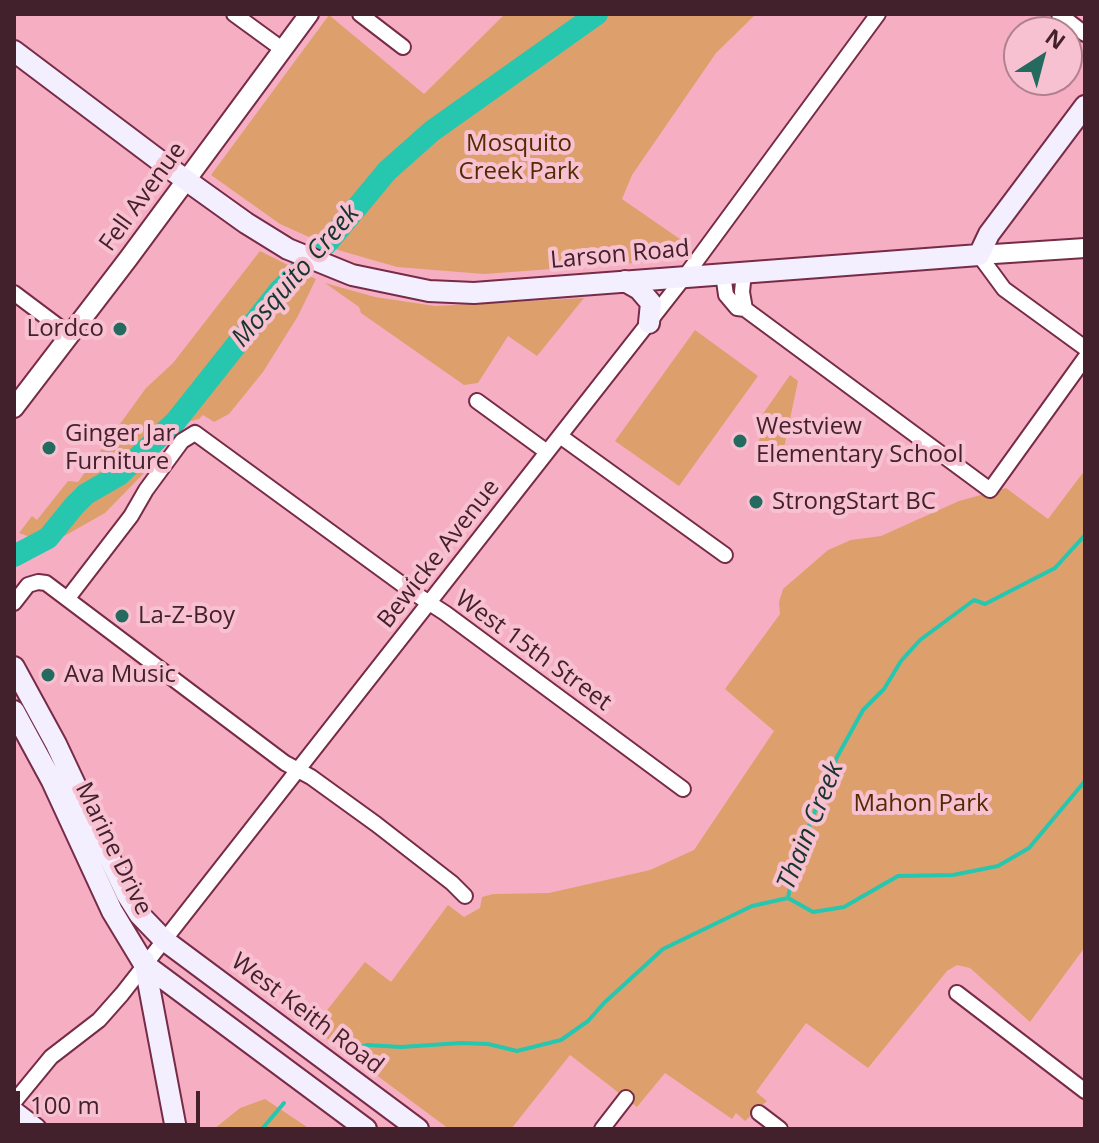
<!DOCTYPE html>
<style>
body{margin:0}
#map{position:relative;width:1099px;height:1143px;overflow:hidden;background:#f6aec3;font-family:"Open Sans",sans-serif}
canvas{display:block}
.frame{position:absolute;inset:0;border:16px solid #43212c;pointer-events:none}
.north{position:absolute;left:1003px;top:16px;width:80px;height:80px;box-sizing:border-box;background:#f8c1d1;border:2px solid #b0818f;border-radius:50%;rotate:36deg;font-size:22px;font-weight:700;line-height:32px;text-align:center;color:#43212c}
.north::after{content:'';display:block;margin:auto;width:28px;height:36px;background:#246a5e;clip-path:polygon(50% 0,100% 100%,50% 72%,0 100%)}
.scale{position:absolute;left:16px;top:1091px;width:184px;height:36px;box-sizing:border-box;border:4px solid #43212c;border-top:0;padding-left:10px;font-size:24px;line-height:28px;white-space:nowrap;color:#43212c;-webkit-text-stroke:6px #f8c1d1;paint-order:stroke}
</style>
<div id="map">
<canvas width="1099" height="1143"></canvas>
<div class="frame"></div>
<div class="north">N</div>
<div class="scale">100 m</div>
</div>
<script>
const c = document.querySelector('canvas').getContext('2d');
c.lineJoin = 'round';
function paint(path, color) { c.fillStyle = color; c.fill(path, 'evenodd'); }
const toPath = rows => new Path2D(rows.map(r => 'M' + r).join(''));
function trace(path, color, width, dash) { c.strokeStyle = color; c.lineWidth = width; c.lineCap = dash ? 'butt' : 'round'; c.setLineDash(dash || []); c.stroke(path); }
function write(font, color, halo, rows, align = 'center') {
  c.font = font + ' "Open Sans",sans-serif'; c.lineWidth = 8; c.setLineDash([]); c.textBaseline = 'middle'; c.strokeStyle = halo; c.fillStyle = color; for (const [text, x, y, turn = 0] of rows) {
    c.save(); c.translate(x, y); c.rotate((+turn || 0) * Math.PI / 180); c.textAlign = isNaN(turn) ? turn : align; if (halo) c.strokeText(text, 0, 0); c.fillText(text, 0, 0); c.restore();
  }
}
paint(toPath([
 [505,14,756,14,716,53,632,175,622,199,690,246,682,257,674,260,484,274,397,267,338,250,280,224,211,175,329,15,424,94],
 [260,251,316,279,298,316,263,372,229,414,214,422,203,415,199,419,183,423,143,474,105,513,50,544,19,533,32,516,37,520,68,481,78,482,146,388,173,363],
 [325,283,375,297,435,306,584,298,537,356,508,336,478,383,464,385,361,313,359,307],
 [695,330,758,376,679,486,615,441],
 [790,375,798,381,784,448,759,441,765,420,760,418],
 [1085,470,1085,947,1030,1022,970,968,957,965,947,971,868,1068,806,1023,756,1092,767,1101,745,1121,736,1113,732,1119,665,1073,637,1107,570,1055,511,1129,449,1129,313,1028,365,962,391,982,448,905,464,917,480,908,482,897,493,894,549,893,650,870,694,850,774,731,725,689,780,614,779,602,783,589,828,550,851,540,881,536,959,501,1006,488,1048,519],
 [265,1099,310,1129,214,1129,240,1108]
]), '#dda06d');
trace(toPath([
 [788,898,795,860,837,757,863,710,884,689,901,661,920,640,974,600,985,604,1055,568,1085,535],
 [788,898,813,912,844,907,898,876,953,875,998,866,1029,848,1085,781],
 [345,1052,367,1045,401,1047,461,1043,488,1044,517,1051,561,1040,588,1021,604,1003,663,949,752,906,788,898],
 [262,1129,284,1103]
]), '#27c6af', 4);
trace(toPath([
 [14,556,48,538,74,506,86,494,119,475,176,421,279,291,329,241,387,171,432,131,597,14]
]), '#27c6af', 22);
const minor = toPath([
 [234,14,282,49],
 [360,14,403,47],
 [1059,14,1085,34],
 [979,255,1004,289,1085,348],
 [744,272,742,292,745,309],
 [723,274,726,295,737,308,745,309,990,490,1085,358],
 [14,293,70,335],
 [477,401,547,452],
 [560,436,725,555],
 [68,598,131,516,146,490,182,441,195,433,414,593,445,613,683,789],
 [14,603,28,585,38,582,46,583,285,763,311,777,376,824,452,883,465,896],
 [957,993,1085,1091],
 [14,1102,51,1057,99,1020,122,994,686,275,878,14],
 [759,1113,780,1129],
 [602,1129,626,1098]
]);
const tertiary = toPath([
 [979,255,1085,248],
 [14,408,128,259,309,14]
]);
const secondary = toPath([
 [14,51,172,170,246,223,288,249,352,275,429,291,474,293,979,255,989,234,1085,106],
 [625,281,639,289,651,303,649,323],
 [14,667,56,744,127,895,139,914,164,940,418,1129],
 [14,711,52,781,112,911,144,964,366,1129],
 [144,960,176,1129],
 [14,1112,36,1129]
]);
trace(minor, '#762b47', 18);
trace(tertiary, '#762b47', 22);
trace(secondary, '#762b47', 24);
trace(minor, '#fff', 14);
trace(tertiary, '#fff', 18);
trace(secondary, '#f4effe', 20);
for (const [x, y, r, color] of [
 [120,329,8,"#246a5e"],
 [740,441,8,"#246a5e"],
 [49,448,8,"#246a5e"],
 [756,502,8,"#246a5e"],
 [122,616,8,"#246a5e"],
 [48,675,8,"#246a5e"]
]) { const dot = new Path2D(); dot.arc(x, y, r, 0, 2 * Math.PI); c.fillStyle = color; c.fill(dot); trace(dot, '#f8c1d1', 3); }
write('24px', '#522b02', '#f8c1d1', [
 ["Mosquito",519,144],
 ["Creek Park",519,172],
 ["Mahon Park",921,804]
]);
write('24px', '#43212c', '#f8c1d1', [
 ["Fell Avenue",143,197,-54],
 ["Larson Road",620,255,-5],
 ["Bewicke Avenue",439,554,-52],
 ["West 15th Street",533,651,36],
 ["Marine Drive",113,849,64],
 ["West Keith Road",307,1014,37]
]);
write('24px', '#43212c', '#f8c1d1', [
 ["Lordco",104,329,"right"],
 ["Westview",756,427],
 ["Elementary School",756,455],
 ["Ginger Jar",65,434],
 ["Furniture",65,462],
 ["StrongStart BC",772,502],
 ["La-Z-Boy",138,616],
 ["Ava Music",64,675]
], 'left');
write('italic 26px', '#16352f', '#f8c1d1', [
 ["Mosquito Creek",296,276,-49],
 ["Thain Creek",811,826,-68]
]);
</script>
